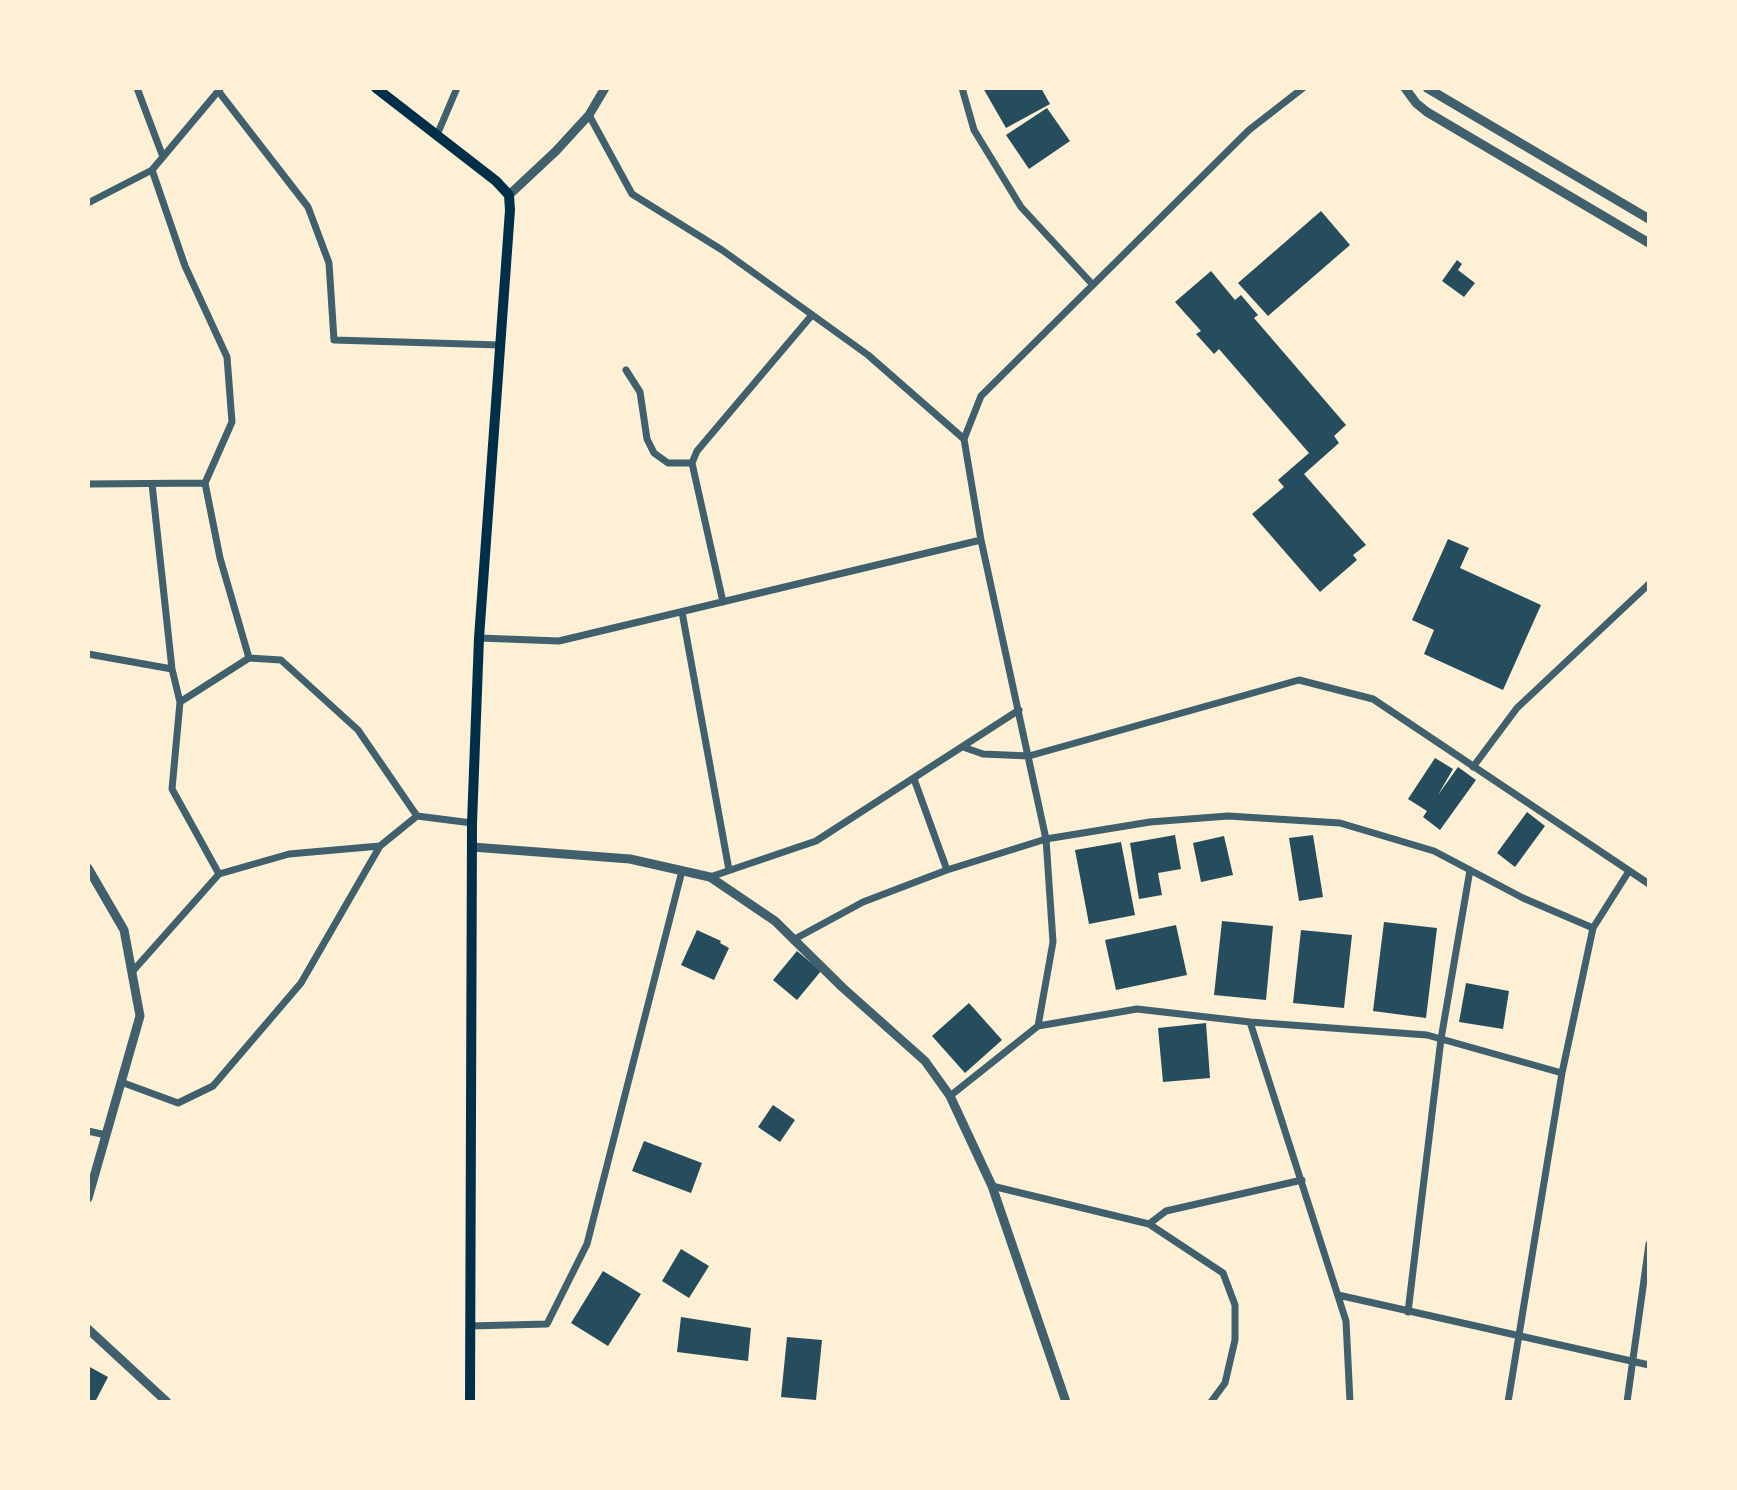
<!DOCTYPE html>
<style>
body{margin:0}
#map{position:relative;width:1737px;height:1490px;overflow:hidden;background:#fdf0d5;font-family:Figtree,sans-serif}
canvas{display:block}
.frame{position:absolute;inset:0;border:90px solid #fdf0d5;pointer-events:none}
</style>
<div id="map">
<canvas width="1737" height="1490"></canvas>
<div class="frame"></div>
</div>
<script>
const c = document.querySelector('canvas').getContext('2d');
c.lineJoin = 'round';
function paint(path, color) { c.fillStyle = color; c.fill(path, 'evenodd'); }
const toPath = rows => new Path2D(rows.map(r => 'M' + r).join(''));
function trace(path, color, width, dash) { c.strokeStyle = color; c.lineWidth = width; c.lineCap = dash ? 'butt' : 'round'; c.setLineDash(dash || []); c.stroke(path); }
paint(toPath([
 [983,88,1041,88,1050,104,1006,128],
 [1047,108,1070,141,1029,169,1006,135],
 [1321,211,1350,245,1268,316,1238,283],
 [1457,260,1462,264,1458,270,1475,283,1464,297,1442,281],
 [1211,271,1235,300,1241,295,1258,315,1254,318,1346,425,1334,436,1339,443,1304,474,1366,545,1353,555,1357,560,1320,592,1252,514,1284,487,1278,480,1309,453,1219,349,1214,354,1196,334,1201,331,1175,302],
 [1448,539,1469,548,1460,568,1541,605,1503,690,1424,654,1434,630,1412,620],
 [1435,758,1453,769,1438,795,1458,767,1476,780,1440,830,1423,817,1427,811,1408,799],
 [1527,812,1545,826,1515,867,1497,853],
 [1175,835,1181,869,1158,873,1162,895,1139,899,1130,843],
 [1313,835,1323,897,1299,901,1289,838],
 [1224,836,1233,875,1201,882,1193,843],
 [1121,842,1135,915,1089,924,1075,850],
 [1222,921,1273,926,1266,1000,1214,995],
 [1384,922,1437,928,1426,1018,1373,1011],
 [1176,925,1187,975,1116,990,1105,940],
 [697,930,721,941,720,943,729,948,714,980,681,965],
 [1301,930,1352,935,1344,1008,1293,1003],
 [797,951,821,971,797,1000,773,980],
 [1466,983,1509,991,1503,1029,1459,1022],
 [969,1003,1002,1040,965,1073,932,1036],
 [1206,1023,1210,1078,1163,1082,1158,1028],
 [773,1105,795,1120,780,1142,758,1127],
 [644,1141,702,1163,691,1193,632,1171],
 [681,1249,709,1266,689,1298,662,1281],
 [603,1271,641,1294,608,1346,571,1323],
 [681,1317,751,1328,748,1361,677,1352],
 [787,1337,822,1340,816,1400,781,1397],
 [88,1366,108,1377,95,1402,88,1402]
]), '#264d5e');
trace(toPath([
 [137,88,163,157],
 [962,88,974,130,1021,207,1093,285],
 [219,92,308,207,329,263,334,340,500,345],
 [589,115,632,194,722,250,868,355,964,439],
 [437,135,457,88],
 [152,170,185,266,227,357,232,422,205,483,220,558,249,658],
 [88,203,152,170,220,89],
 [626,370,640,392,647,439,654,453,668,463,692,463],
 [88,484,205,483],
 [152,484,172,669,180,702,172,789,219,874],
 [723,602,692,463,697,451,812,315],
 [682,612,729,870],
 [479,638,559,641,981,540],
 [88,654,172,669],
 [180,702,249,658,281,660,358,730,417,816],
 [963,747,983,754,1029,756,1299,680,1373,699,1649,884],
 [1473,767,1517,708,1649,584],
 [914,779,947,870],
 [710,877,816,841,1019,710],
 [793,940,863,902,947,870,1046,839,1150,822,1228,816,1340,823,1434,851,1523,898,1593,928,1629,871],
 [132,972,219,874,289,854,380,846,417,816,472,823],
 [1250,1022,1346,1321,1350,1402],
 [1038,1026,1137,1009,1250,1022,1427,1035,1562,1073],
 [121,1082,178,1103,213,1086,301,983,380,846],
 [950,1096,1038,1026,1053,942,1046,839,981,540,964,439,981,396,1249,130,1303,88],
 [88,1131,106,1135],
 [992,1186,1149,1224,1223,1273,1235,1305,1235,1340,1225,1383,1211,1402],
 [1149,1224,1166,1211,1302,1180],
 [1338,1295,1649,1365],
 [1408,1312,1441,1039,1470,870],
 [470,1326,547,1324,587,1244,682,871],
 [1508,1402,1562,1073,1593,928],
 [1627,1402,1649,1244]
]), '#3f606c', 7);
trace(toPath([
 [1405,88,1416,103,1427,112,1649,243],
 [1427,88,1649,219],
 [509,195,556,151,589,115,605,88],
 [472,847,630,859,710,877,775,921,842,987,925,1061,950,1096,992,1186,1066,1402],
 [88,868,124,930,140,1016,88,1198],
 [88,1329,167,1402]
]), '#3f606c', 9);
trace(toPath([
 [376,88,496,181,509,195,510,210,479,638,472,823,470,1402]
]), '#003049', 10);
</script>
